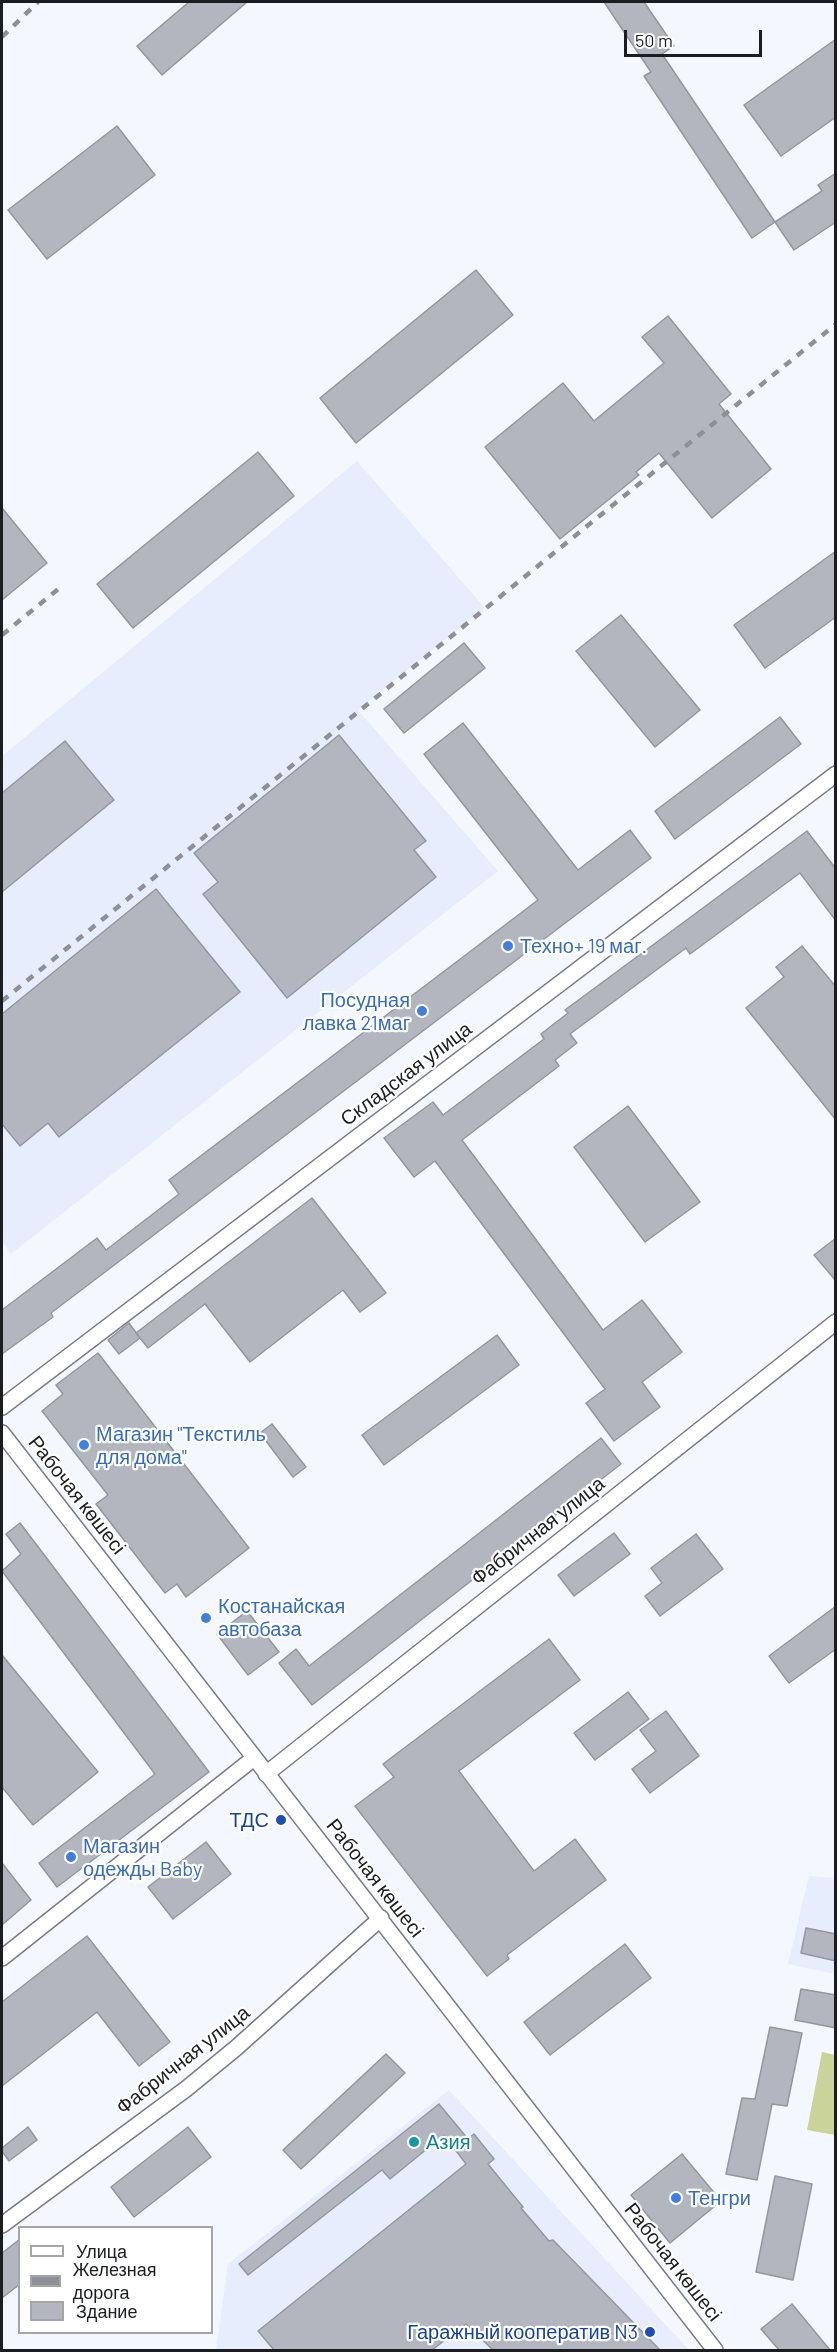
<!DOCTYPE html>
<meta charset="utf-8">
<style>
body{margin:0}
#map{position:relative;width:837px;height:2352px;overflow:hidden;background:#f5f7ff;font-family:Barlow,sans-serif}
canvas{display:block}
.frame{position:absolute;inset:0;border:3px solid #1c1d21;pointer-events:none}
.legend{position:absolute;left:18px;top:2226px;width:195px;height:108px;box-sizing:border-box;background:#fff;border:2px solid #a4a5a6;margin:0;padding:8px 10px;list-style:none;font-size:18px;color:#1c1d21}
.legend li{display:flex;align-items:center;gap:12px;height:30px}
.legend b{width:30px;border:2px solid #a4a5a6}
.scale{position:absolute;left:624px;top:30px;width:138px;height:27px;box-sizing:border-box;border:3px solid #1c1d21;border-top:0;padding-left:8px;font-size:18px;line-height:21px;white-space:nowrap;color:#1c1d21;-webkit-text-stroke:4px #fff;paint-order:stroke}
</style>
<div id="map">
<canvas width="837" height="2352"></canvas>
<div class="frame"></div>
<ul class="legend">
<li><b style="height:8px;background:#fff"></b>Улица</li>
<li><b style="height:8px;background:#8e9096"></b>Железная дорога</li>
<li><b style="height:16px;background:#b3b6bf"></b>Здание</li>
</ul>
<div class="scale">50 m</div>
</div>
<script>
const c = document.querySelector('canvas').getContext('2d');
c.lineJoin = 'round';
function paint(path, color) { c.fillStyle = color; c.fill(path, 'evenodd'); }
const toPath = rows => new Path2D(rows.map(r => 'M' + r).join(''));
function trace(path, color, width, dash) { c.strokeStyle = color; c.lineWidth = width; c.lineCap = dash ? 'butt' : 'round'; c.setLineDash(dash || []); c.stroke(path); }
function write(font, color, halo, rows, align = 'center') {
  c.font = font + ' Barlow,sans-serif'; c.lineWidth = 4.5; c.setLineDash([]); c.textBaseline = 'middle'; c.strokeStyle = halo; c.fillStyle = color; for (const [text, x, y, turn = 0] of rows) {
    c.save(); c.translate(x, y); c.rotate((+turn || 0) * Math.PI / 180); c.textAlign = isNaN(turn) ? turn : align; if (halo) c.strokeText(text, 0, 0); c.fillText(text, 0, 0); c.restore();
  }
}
paint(toPath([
 [357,461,485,608,358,710,498,871,11,1254,2,1241,2,756],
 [809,1876,835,1878,835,1974,788,1964],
 [449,2090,689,2350,216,2350,228,2264]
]), '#e8edfe');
paint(toPath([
 [822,2052,835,2055,835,2135,807,2130]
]), '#cbd498');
const building = toPath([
 [189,2,247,2,162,75,137,46,189,2],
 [604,2,644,2,674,46,662,54,775,222,752,238,644,76,651,72,604,2],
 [836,39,836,117,781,156,744,105,836,39],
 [117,126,155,175,47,259,8,210,117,126],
 [836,173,836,222,794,250,775,222,822,191,818,185,836,173],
 [476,270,513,315,356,443,320,398,476,270],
 [668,316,731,394,719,404,771,469,712,518,659,453,636,472,639,475,560,539,485,447,563,383,594,421,664,363,642,337,668,316],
 [258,452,294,496,133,628,97,584,258,452],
 [2,508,47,563,2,600,2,508],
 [836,551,836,617,765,668,734,625,836,551],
 [621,615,700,710,655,747,576,651,621,615],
 [464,643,485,668,404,733,384,709,464,643],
 [780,717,801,744,675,839,655,811,780,717],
 [463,723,578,870,630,830,651,858,51,1313,53,1317,2,1354,2,1310,97,1238,106,1250,179,1194,169,1180,538,900,424,754,463,723],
 [339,735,426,841,414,850,436,877,287,998,203,894,218,882,194,853,339,735],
 [65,741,114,800,2,892,2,793,65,741],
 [807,831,836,869,836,921,800,873,690,954,686,948,570,1034,577,1043,555,1060,559,1066,462,1140,603,1330,642,1300,682,1352,642,1382,660,1407,614,1441,586,1403,605,1389,435,1161,414,1177,384,1138,433,1102,443,1115,544,1039,541,1034,568,1013,565,1010,807,831],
 [156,889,240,992,59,1137,48,1123,20,1146,2,1124,2,1014,156,889],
 [802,946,836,987,836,1120,746,1008,784,977,776,967,802,946],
 [628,1106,700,1202,645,1242,574,1147,628,1106],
 [312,1198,386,1293,360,1312,343,1290,250,1362,205,1304,148,1348,136,1333,312,1198],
 [836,1238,836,1281,814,1255,836,1238],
 [129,1323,140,1338,119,1354,108,1340,129,1323],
 [497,1335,519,1365,384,1465,362,1435,497,1335],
 [98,1353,249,1548,186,1597,177,1584,165,1593,96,1504,108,1495,42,1411,63,1394,56,1385,98,1353],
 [272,1424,306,1467,293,1477,260,1433,272,1424],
 [601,1438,621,1464,312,1705,279,1663,296,1649,309,1666,601,1438],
 [20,1523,209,1772,57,1887,39,1863,155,1774,2,1571,21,1554,6,1534,20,1523],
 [614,1533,630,1554,574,1596,558,1575,614,1533],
 [696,1534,723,1569,660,1616,645,1596,662,1583,651,1568,696,1534],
 [836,1606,836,1649,789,1683,769,1656,836,1606],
 [247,1611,279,1652,248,1675,217,1634,247,1611],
 [549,1639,580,1680,459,1771,534,1871,575,1839,606,1880,507,1955,509,1959,487,1976,355,1806,394,1777,383,1764,549,1639],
 [2,1655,98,1772,33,1825,2,1787,2,1655],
 [628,1692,649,1719,595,1760,574,1733,628,1692],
 [666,1711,699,1756,650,1793,632,1769,656,1751,640,1730,666,1711],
 [206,1842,231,1874,173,1919,148,1887,206,1842],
 [2,1863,31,1900,2,1925,2,1863],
 [806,1928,836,1934,836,1961,801,1953,806,1928],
 [87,1936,170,2042,139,2066,97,2012,2,2086,2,2002,87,1936],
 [625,1944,651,1978,550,2055,524,2022,625,1944],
 [801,1989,836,1995,836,2028,795,2020,801,1989],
 [770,2027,802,2033,787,2106,772,2104,757,2180,726,2174,742,2098,755,2099,770,2027],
 [386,2054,405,2073,301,2169,283,2150,386,2054],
 [439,2104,468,2139,474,2134,494,2159,488,2164,523,2207,521,2208,549,2241,553,2240,660,2350,493,2350,466,2324,432,2350,274,2350,258,2331,466,2164,444,2135,390,2179,382,2170,248,2275,239,2264,439,2104],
 [28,2127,37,2140,9,2161,2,2151,2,2148,28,2127],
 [188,2127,211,2157,134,2217,111,2187,188,2127],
 [682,2154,721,2201,670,2243,631,2195,682,2154],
 [775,2176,812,2184,793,2280,756,2272,775,2176],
 [20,2239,20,2284,2,2298,2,2253,20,2239],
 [792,2304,830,2350,779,2350,761,2329,792,2304]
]);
paint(building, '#b3b6bf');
trace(building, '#9497a0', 1.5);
const street = toPath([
 [2,1407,836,774],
 [2,1433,715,2350],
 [266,1774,836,1322],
 [2,1958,254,1758],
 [2,2225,186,2089,236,2048,381,1918]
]);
trace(street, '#797c84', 18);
trace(street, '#fff', 15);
trace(toPath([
 [2,37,38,2],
 [2,635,62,586],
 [2,1001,836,324]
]), '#8e9096', 4.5, [8, 8]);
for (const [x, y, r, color] of [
 [508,946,6,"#3f7fe0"],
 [422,1011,6,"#3f7fe0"],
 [84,1445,6,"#3f7fe0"],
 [206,1618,6,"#3f7fe0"],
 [281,1820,6,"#1a4fb4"],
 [71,1857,6,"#3f7fe0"],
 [414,2142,6,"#0f9aa8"],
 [676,2198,6,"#3f7fe0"],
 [650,2332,6,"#1a4fb4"]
]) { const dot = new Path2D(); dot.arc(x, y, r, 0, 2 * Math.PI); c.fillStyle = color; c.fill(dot); trace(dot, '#fff', 2); }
write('20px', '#366cbe', '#fff', [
 ["Техно+ 19 маг.",520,946],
 ["Посудная",410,1000,"right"],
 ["лавка 21маг",410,1023,"right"],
 ["Магазин \"Текстиль",96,1434],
 ["для дома\"",96,1457],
 ["Костанайская",218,1606],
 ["автобаза",218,1629],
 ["Магазин",83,1846],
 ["одежды Baby",83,1869],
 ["Тенгри",688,2198]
], 'left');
write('20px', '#1c1d21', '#fff', [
 ["Складская улица",406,1074,-37],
 ["Рабочая көшесі",77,1495,52],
 ["Фабричная улица",538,1531,-38],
 ["Рабочая көшесі",375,1878,52],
 ["Фабричная улица",183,2060,-38],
 ["Рабочая көшесі",673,2262,52]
]);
write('20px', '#164399', '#fff', [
 ["ТДС",269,1820],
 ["Гаражный кооператив N3",638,2332]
], 'right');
write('20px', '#0d838f', '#fff', [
 ["Азия",426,2142]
], 'left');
</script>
